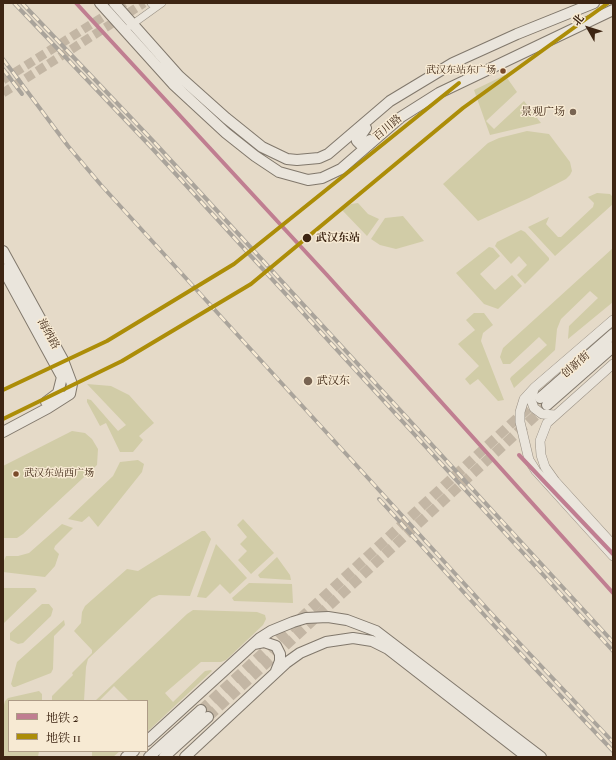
<!DOCTYPE html>
<meta charset="utf-8">
<style>
body{margin:0}
#map{position:relative;width:616px;height:760px;overflow:hidden;background:#e5dac8;font-family:"IM FELL French Canon","Noto Serif SC",serif}
canvas{display:block}
.frame{position:absolute;inset:0;border:4px solid #3d2513;pointer-events:none}
.legend{position:absolute;left:8px;top:700px;width:140px;height:52px;box-sizing:border-box;background:#f7ead3;border:1px solid #ad9b86;margin:0;padding:5px 7px;list-style:none;font-size:12px;color:#3d2513}
.legend li{display:flex;align-items:center;gap:8px;height:20px}
.legend b{width:20px;border:1px solid #ad9b86}
.north{position:absolute;left:568px;top:8px;width:40px;height:40px;-webkit-text-stroke:3px #f7ead3;paint-order:stroke;rotate:309deg;font-size:11px;font-weight:700;line-height:16px;text-align:center;color:#3d2513}
.north::after{content:'';display:block;margin:auto;width:14px;height:18px;background:#3d2513;clip-path:polygon(50% 0,100% 100%,50% 72%,0 100%)}
</style>
<div id="map">
<canvas width="616" height="760"></canvas>
<div class="frame"></div>
<ul class="legend">
<li><b style="height:5px;background:#c07e91"></b>地铁 2</li>
<li><b style="height:5px;background:#ac8d08"></b>地铁 11</li>
</ul>
<div class="north">北</div>
</div>
<script>
const c = document.querySelector('canvas').getContext('2d');
c.lineJoin = 'round';
function paint(path, color) { c.fillStyle = color; c.fill(path, 'evenodd'); }
const toPath = rows => new Path2D(rows.map(r => 'M' + r).join(''));
function trace(path, color, width, dash) { c.strokeStyle = color; c.lineWidth = width; c.lineCap = dash ? 'butt' : 'round'; c.setLineDash(dash || []); c.stroke(path); }
function write(font, color, halo, rows, align = 'center') {
  c.font = font + ' "IM FELL French Canon","Noto Serif SC",serif'; c.lineWidth = 3; c.setLineDash([]); c.textBaseline = 'middle'; c.strokeStyle = halo; c.fillStyle = color; for (const [text, x, y, turn = 0] of rows) {
    c.save(); c.translate(x, y); c.rotate((+turn || 0) * Math.PI / 180); c.textAlign = isNaN(turn) ? turn : align; if (halo) c.strokeText(text, 0, 0); c.fillText(text, 0, 0); c.restore();
  }
}
paint(toPath([
 [505,75,517,92,486,121,494,129,524,101,541,123,490,135,474,90],
 [527,131,549,134,570,162,572,171,570,175,566,179,529,198,478,221,443,184,488,143,499,138],
 [597,193,610,194,613,197,613,204,555,256,528,227,549,217,546,224,558,237,561,237,593,207,594,203,588,197],
 [358,203,368,214,379,219,367,236,342,210,351,204],
 [403,216,424,241,396,249,380,245,371,239,385,218],
 [521,230,525,232,549,258,549,260,525,284,517,275,527,265,519,256,511,264,495,246,497,242],
 [489,247,493,248,500,256,480,274,495,290,512,275,522,286,498,309,484,304,456,273],
 [613,248,613,302,568,339,569,326,598,298,590,291,561,319,557,329,555,350,514,388,510,379,511,377,547,345,539,337,510,364,503,364,500,357,503,348],
 [474,313,484,313,493,325,483,333,481,341,504,400,498,401,478,379,470,385,465,379,479,366,458,344,475,330,466,320],
 [87,384,111,386,129,395,154,423,139,436,143,440,133,452,120,452,106,423,100,426,87,402,87,399,91,400,118,431,126,425],
 [72,431,85,433,92,439,98,449,97,465,23,534,17,538,3,538,3,466],
 [138,460,144,464,142,472,98,527,89,516,82,522,68,519,113,476,120,462],
 [243,519,274,553,251,574,238,560,247,551,240,544,247,537,237,525],
 [62,524,73,528,55,546,54,549,59,554,55,566,45,577,3,572,3,563,6,556,18,556,29,553],
 [202,531,205,531,211,539,190,596,159,595,152,598,88,659,86,667,84,701,52,701,52,696,73,675,72,673,92,653,92,650,74,631,81,623,82,612,85,606,127,569,138,571],
 [216,544,247,578,230,594,220,584,206,598,197,597],
 [277,557,290,575,291,580,260,578,258,575],
 [249,583,292,584,293,603,234,601,232,598],
 [3,588,35,588,37,591,3,624],
 [42,604,49,604,53,609,51,616,23,643,18,644,10,640,10,633],
 [193,610,257,612,265,615,266,619,263,625,226,660,221,662,201,662,165,693,173,702,205,671,211,670,212,671,147,732,147,701,129,701,114,686,99,701,95,701,187,614],
 [64,620,65,625,54,636,53,669,51,673,15,687,13,687,11,684,17,662],
 [39,691,42,694,42,701,9,701,9,751,39,751,38,757,3,757,3,709,5,701,8,698],
 [92,751,120,751,113,757,92,757]
]), '#d1cca7');
trace(toPath([
 [3,80,125,3],
 [3,93,144,3]
]), '#c3b6a4', 9, [9, 4.5]);
trace(toPath([
 [201,710,538,399],
 [208,717,545,407]
]), '#c3b6a4', 10, [10, 5]);
const minor = toPath([
 [130,26,162,3]
]);
const tertiary = toPath([
 [152,3,159,3],
 [613,320,534,388,524,399,520,412,520,422,529,460,536,471,613,556],
 [613,364,547,423,540,441,541,455,545,467,555,481,613,545],
 [534,389,531,400,534,408,542,414,555,415]
]);
const secondary = toPath([
 [100,3,173,84,226,133,255,156,279,172,308,180,322,178,341,169,401,117,439,93,613,10],
 [114,3,179,76,226,118,262,147,287,159,297,160,319,158,328,154,390,101,453,63,517,34,594,3],
 [366,128,357,141,361,145,370,140],
 [3,251,63,360,72,384,70,394,48,408,3,432],
 [3,269,62,377,58,393,46,402],
 [540,398,613,334],
 [547,405,613,347],
 [254,644,264,642,276,646,280,654,280,661,276,671],
 [147,741,260,638,271,631,293,622,306,618,328,617,347,620,376,631,541,757],
 [126,757,134,751],
 [149,757,201,710],
 [164,757,208,717],
 [185,757,286,663,300,653,326,642,353,638,372,641,388,649,527,757]
]);
trace(minor, '#999084', 8);
trace(tertiary, '#999084', 10);
trace(secondary, '#81786c', 12);
trace(minor, '#eae5dc', 7);
trace(tertiary, '#eae5dc', 9);
trace(secondary, '#eae5dc', 10);
const rail = toPath([
 [14,3,150,146,613,651],
 [22,3,154,142,613,642],
 [3,59,68,146,101,185,491,613,613,742],
 [3,69,22,94],
 [379,499,487,618,613,751]
]);
trace(rail, '#aaa49b', 4);
trace(rail, '#f7ead3', 2.5, [8]);
trace(toPath([
 [76,3,327,275,613,593],
 [519,455,613,554]
]), '#c07e91', 4);
trace(toPath([
 [3,390,107,341,234,264,459,83],
 [3,419,122,361,251,284,463,108,608,3]
]), '#ac8d08', 4);
for (const [x, y, r, color] of [
 [503,71,3.5,"#7a4b2a"],
 [573,112,4,"#786452"],
 [307,238,5,"#3d2513"],
 [308,381,5,"#786452"],
 [16,474,3.5,"#7a4b2a"]
]) { const dot = new Path2D(); dot.arc(x, y, r, 0, 2 * Math.PI); c.fillStyle = color; c.fill(dot); trace(dot, '#f7ead3', 1.5); }
write('10px', '#3d2513', '#f7ead3', [
 ["武汉东站东广场",496,71],
 ["武汉东站西广场",24,474,"left"]
], 'right');
write('11px', '#3d2513', '#f7ead3', [
 ["景观广场",565,112],
 ["武汉东",317,381,"left"]
], 'right');
write('11px', '#3d2513', '#f7ead3', [
 ["百川路",388,128,-40],
 ["海纳路",48,334,61],
 ["创新街",576,365,-41]
]);
write('bold 11px', '#3d2513', '#f7ead3', [
 ["武汉东站",316,238]
], 'left');
</script>
